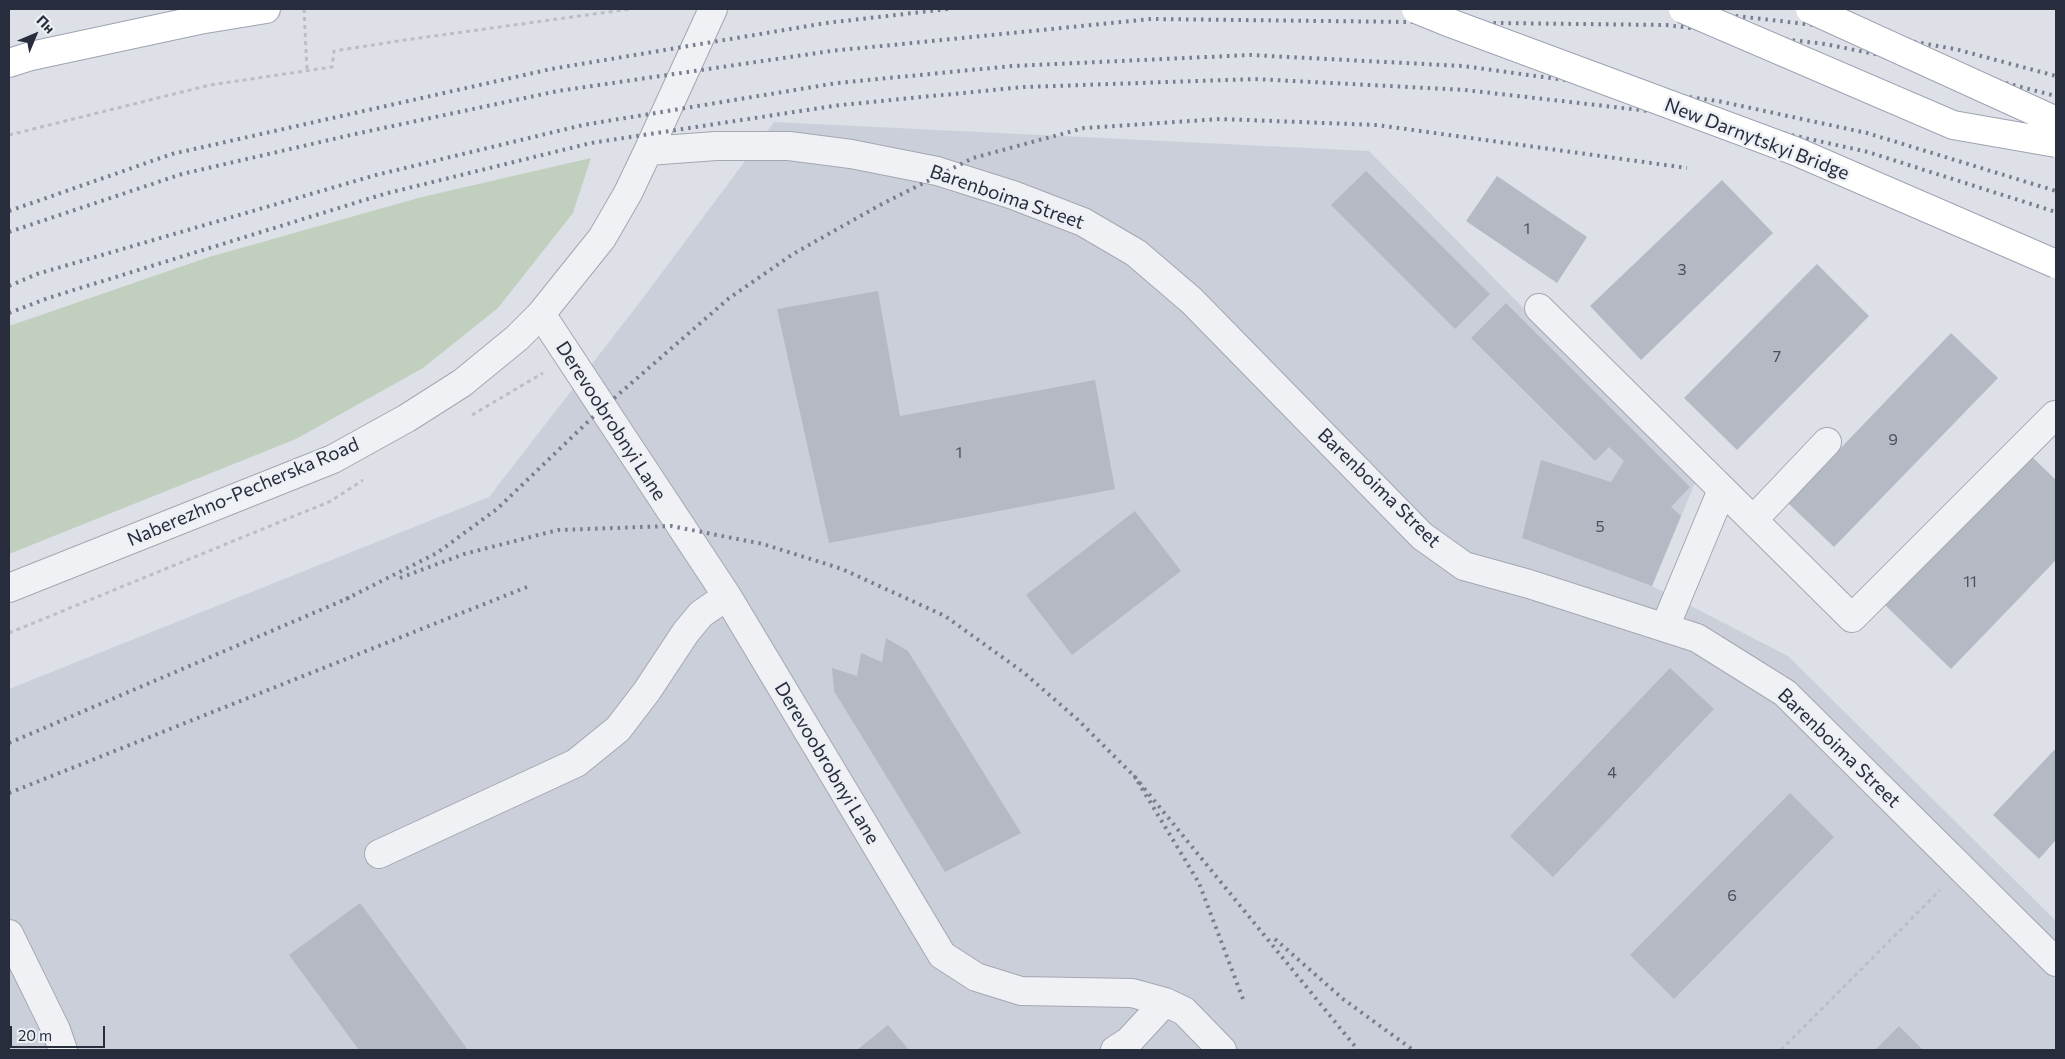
<!DOCTYPE html>
<meta charset="utf-8">
<style>
body{margin:0}
#map{position:relative;width:2065px;height:1059px;overflow:hidden;background:#dde0e7;font-family:Commissioner,sans-serif}
canvas{display:block}
.frame{position:absolute;inset:0;border:10px solid #272d3d;pointer-events:none}
.north{position:absolute;left:10px;top:10px;width:50px;height:50px;-webkit-text-stroke:4px #eceff4;paint-order:stroke;rotate:45deg;font-size:14px;font-weight:700;line-height:20px;text-align:center;color:#272d3d}
.north::after{content:'';display:block;margin:auto;width:18px;height:22px;background:#272d3d;clip-path:polygon(50% 0,100% 100%,50% 72%,0 100%)}
.scale{position:absolute;left:10px;top:1026px;width:95px;height:22px;box-sizing:border-box;border:2px solid #272d3d;border-top:0;padding-left:6px;font-size:15px;line-height:18px;white-space:nowrap;color:#272d3d;-webkit-text-stroke:4px #eceff4;paint-order:stroke}
</style>
<div id="map">
<canvas width="2065" height="1059"></canvas>
<div class="frame"></div>
<div class="north">Пн</div>
<div class="scale">20 m</div>
</div>
<script>
const c = document.querySelector('canvas').getContext('2d');
c.lineJoin = 'round';
function paint(path, color) { c.fillStyle = color; c.fill(path, 'evenodd'); }
const toPath = rows => new Path2D(rows.map(r => 'M' + r).join(''));
function trace(path, color, width, dash) { c.strokeStyle = color; c.lineWidth = width; c.lineCap = dash ? 'butt' : 'round'; c.setLineDash(dash || []); c.stroke(path); }
function write(font, color, halo, rows, align = 'center') {
  c.font = font + ' Commissioner,sans-serif'; c.lineWidth = 5; c.setLineDash([]); c.textBaseline = 'middle'; c.strokeStyle = halo; c.fillStyle = color; for (const [text, x, y, turn = 0] of rows) {
    c.save(); c.translate(x, y); c.rotate((+turn || 0) * Math.PI / 180); c.textAlign = isNaN(turn) ? turn : align; if (halo) c.strokeText(text, 0, 0); c.fillText(text, 0, 0); c.restore();
  }
}
paint(toPath([
 [774,122,1369,151,1695,483,1652,586,1788,656,2056,921,2056,1050,9,1050,9,689,489,497,643,298]
]), '#cbcfd9');
paint(toPath([
 [591,158,573,213,498,308,423,368,296,439,9,554,9,326,209,257,422,197]
]), '#c1d0be');
paint(toPath([
 [1366,171,1490,294,1455,329,1331,205],
 [1497,176,1587,237,1557,283,1466,221],
 [1722,180,1773,233,1641,360,1590,306],
 [1817,264,1869,316,1737,450,1684,398],
 [878,291,900,416,1095,380,1115,489,829,543,777,309],
 [1506,303,1690,487,1671,507,1681,516,1652,586,1522,538,1541,460,1611,482,1624,461,1609,447,1595,461,1471,338],
 [1951,333,1998,378,1834,547,1788,503],
 [2029,454,2056,480,2056,560,1951,669,1884,604],
 [1135,511,1181,571,1072,655,1026,595],
 [886,638,908,651,1021,833,945,872,834,691,832,668,857,676,861,653,882,662],
 [1670,668,1714,709,1553,877,1510,836],
 [2056,748,2056,840,2039,859,1993,815],
 [1790,793,1834,837,1674,999,1630,955],
 [360,903,468,1050,359,1050,289,955],
 [888,1025,909,1050,857,1050],
 [1899,1026,1923,1050,1875,1050]
]), '#b4b9c3');
const minor = toPath([
 [648,151,716,146,789,146,851,154,937,171,1013,195,1083,222,1136,253,1192,301,1422,536,1464,566,1529,584,1697,638,1785,693,2056,962],
 [1539,308,1852,618,2055,415],
 [541,314,727,596,942,955,976,977,1021,991,1132,993,1165,1002,1184,1011,1222,1050],
 [1753,520,1827,442],
 [9,588,333,459,407,418,462,383,517,338,541,314,602,238,628,193,648,151,713,9],
 [1665,627,1722,490],
 [379,854,576,763,618,729,647,691,686,632,701,614,727,596],
 [9,934,56,1030,63,1050],
 [1115,1050,1129,1041,1165,1002]
]);
const major = toPath([
 [9,63,31,56,199,20,266,9]
]);
trace(minor, '#a3a7b1', 30);
trace(major, '#9da3b2', 30);
trace(toPath([
 [304,9,307,70],
 [9,135,210,85,332,67,334,51,405,40,630,9],
 [472,415,543,373],
 [9,633,331,501,363,480],
 [1781,1050,1940,890]
]), '#bcbec5', 3, [4, 4]);
trace(minor, '#f0f1f5', 28);
trace(major, '#fff', 28);
trace(toPath([
 [1676,9,1823,26,1955,49,2056,76],
 [9,211,172,154,551,69,826,23,948,9],
 [9,232,182,174,355,134,558,91,831,51,1152,19,1666,25,1825,44,1959,71,2056,96],
 [9,286,37,274,376,175,583,125,837,83,1012,66,1250,55,1463,66,1718,101,1867,133,2056,191],
 [9,313,48,298,384,194,591,143,840,105,1024,87,1255,79,1465,90,1719,119,1868,152,2056,212],
 [400,578,464,554,558,530,671,526,763,544,842,569,945,616,1023,672,1077,719,1135,777],
 [346,599,437,553,497,509,596,414,728,299,793,254,880,205,973,158,1084,128,1221,119,1377,125,1687,168],
 [9,743,351,597],
 [9,793,527,587],
 [1275,939,1343,999,1413,1050],
 [1243,999,1199,883,1135,777,1358,1050]
]), '#777e90', 4, [2.5, 5]);
const majorBridge = toPath([
 [1416,9,1453,24,1795,151,2056,264],
 [1683,9,1953,125,2056,143],
 [1810,9,2056,121]
]);
trace(majorBridge, '#9da3b2', 30, []);
trace(majorBridge, '#fff', 28);
write('16px', '#4a505e', null, [
 ["1",1527,229],
 ["3",1682,270],
 ["7",1777,357],
 ["9",1893,440],
 ["1",959,453],
 ["5",1600,527],
 ["11",1970,582],
 ["4",1612,773],
 ["6",1732,896]
]);
write('19px', '#272d3d', '#eceff4', [
 ["New Darnytskyi Bridge",1757,139,21],
 ["Barenboima Street",1007,197,19],
 ["Derevoobrobnyi Lane",611,421,57],
 ["Barenboima Street",1379,488,44],
 ["Naberezhno-Pecherska Road",243,492,-23],
 ["Barenboima Street",1839,748,44],
 ["Derevoobrobnyi Lane",827,763,59]
]);
</script>
